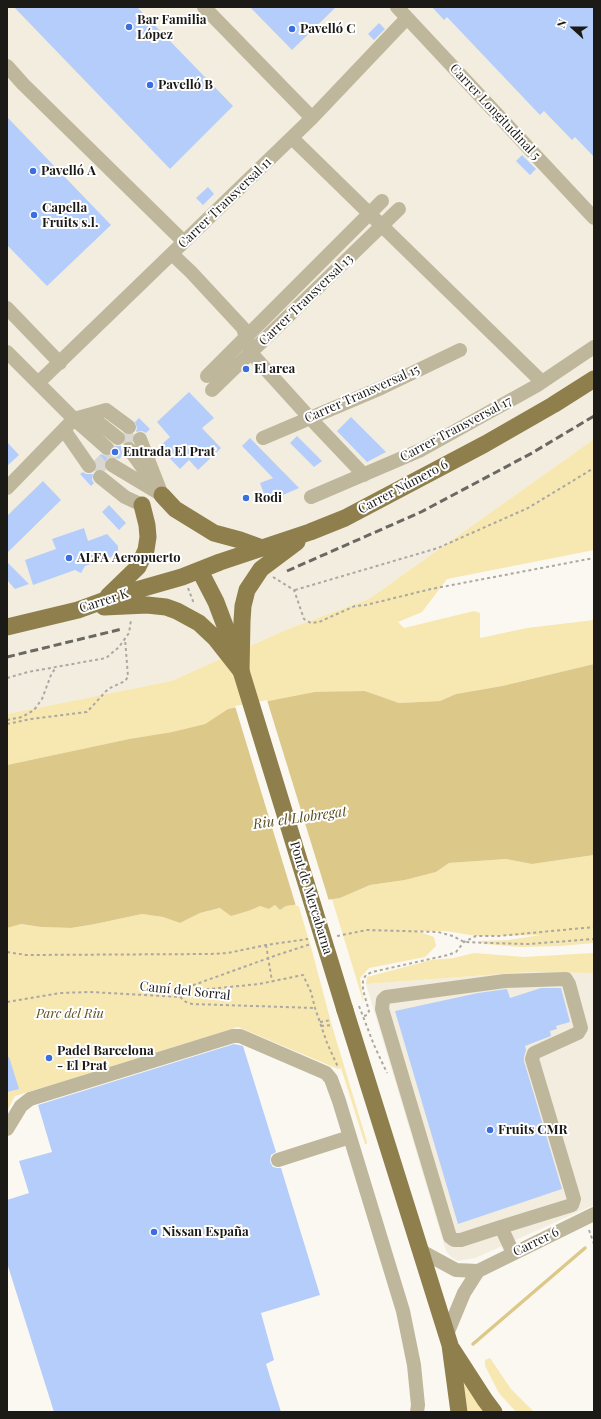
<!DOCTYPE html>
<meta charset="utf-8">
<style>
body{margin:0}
#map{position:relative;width:601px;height:1419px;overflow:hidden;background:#fbf8f1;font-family:"Playfair Display",serif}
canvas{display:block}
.frame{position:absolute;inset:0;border:8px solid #1b1a17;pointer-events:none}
.north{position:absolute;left:553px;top:8px;width:40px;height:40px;-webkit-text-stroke:3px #fff;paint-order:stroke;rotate:291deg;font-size:11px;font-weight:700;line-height:16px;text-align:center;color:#1b1a17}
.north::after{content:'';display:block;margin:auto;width:14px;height:18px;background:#1b1a17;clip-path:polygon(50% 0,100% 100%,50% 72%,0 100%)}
</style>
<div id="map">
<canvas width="601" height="1419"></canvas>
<div class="frame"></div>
<div class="north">N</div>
</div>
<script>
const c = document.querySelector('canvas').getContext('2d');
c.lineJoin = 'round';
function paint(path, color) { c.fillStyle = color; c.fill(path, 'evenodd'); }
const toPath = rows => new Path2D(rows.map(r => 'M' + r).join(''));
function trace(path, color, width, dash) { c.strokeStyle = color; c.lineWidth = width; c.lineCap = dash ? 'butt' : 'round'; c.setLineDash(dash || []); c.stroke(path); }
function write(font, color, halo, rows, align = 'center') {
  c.font = font + ' "Playfair Display",serif'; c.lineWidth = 4; c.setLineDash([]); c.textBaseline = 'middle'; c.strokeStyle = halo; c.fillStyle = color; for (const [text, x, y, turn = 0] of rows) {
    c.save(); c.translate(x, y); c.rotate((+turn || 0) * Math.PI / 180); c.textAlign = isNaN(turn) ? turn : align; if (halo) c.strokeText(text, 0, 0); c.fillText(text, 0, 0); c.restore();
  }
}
paint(toPath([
 [7,7,594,7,594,439,369,599,288,629,171,681,7,714],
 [528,972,594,973,594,1205,475,1258,458,1261,451,1257,446,1251,366,984]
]), '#f2edde');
paint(toPath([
 [594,439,594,550,447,579,422,612,398,622,404,628,474,611,480,613,480,638,527,628,594,620,594,664,502,686,456,694,440,701,399,703,365,691,315,693,228,709,205,724,172,732,129,739,7,765,7,714,171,681,288,629,369,599],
 [594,855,594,943,560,946,521,947,484,944,480,941,508,940,541,935,476,936,447,931,417,931,434,937,436,946,425,957,369,968,360,978,364,1004,332,899,340,898,370,885,405,880,436,872,449,863,506,859,532,864],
 [298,904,311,947,332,1026,367,1142,367,1144,365,1144,341,1068,338,1069,238,1027,15,1096,7,1111,7,928,20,924,41,927,71,928,95,924,142,914,163,917,180,923,200,913,221,908,251,910,260,906,269,909,275,905,280,910,286,906],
 [474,953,524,957,593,953,594,973,528,972,366,984,367,977,431,960,454,958],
 [490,1358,511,1389,534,1412,516,1412,499,1393,485,1366,485,1360],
 [461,1371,484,1412,468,1412]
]), '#f7e7b0');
paint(toPath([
 [594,664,594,855,532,864,506,859,449,863,436,872,405,880,370,885,340,898,286,906,280,910,275,905,269,909,260,906,251,910,231,916,220,908,200,913,180,923,163,917,142,914,95,924,71,928,41,927,21,924,7,928,7,765,129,739,172,732,205,724,228,709,315,692,365,691,399,703,440,701,456,694,502,686]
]), '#dcc989');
paint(toPath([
 [267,700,329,901,296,906,235,706]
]), '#fbf8f1');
trace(toPath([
 [473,1344,585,1248]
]), '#dcc989', 3.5);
paint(toPath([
 [14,7,137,7,233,106,170,169],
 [250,7,336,7,292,50],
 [432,7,594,7,594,157,575,137,572,140,544,111,540,115,447,17,444,20],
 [379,23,385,29,374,40,368,34],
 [7,117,111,225,47,286,7,245],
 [522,155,536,169,530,175,516,161],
 [208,187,214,194,203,205,196,198],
 [189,392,214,418,202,428,221,448,198,470,189,460,180,469,159,447,170,437,157,422],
 [351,417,386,452,367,462,337,431],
 [139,418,150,429,146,433,142,431,136,432,137,428,135,422],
 [297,436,322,461,314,467,290,443],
 [250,438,299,488,267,502,260,483,273,478,242,446],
 [7,442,19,455,7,466],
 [115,446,121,446,121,450,123,455,119,459,113,457,108,458,104,464,106,471,102,469,97,469,97,465,95,460,101,454,106,456,113,454,115,450],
 [83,472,86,474,93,474,92,480,94,483,91,486,80,474],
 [43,481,61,500,7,553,7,516],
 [109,505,126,523,119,530,102,512],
 [84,528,88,541,107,534,118,546,118,552,114,556,85,566,81,573,75,570,33,585,25,560,56,549,52,539],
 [7,562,29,584,15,589,7,580],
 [541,988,561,988,570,1022,556,1026,557,1029,550,1031,551,1036,525,1046,526,1050,524,1057,524,1061,562,1189,458,1224,395,1011,478,993,507,989,510,998],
 [234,1044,243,1046,276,1152,271,1155,270,1162,273,1167,277,1168,281,1168,320,1295,261,1313,274,1360,266,1364,281,1412,54,1412,7,1263,7,1200,29,1193,19,1161,52,1152,38,1105],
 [7,1057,9,1057,19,1089,7,1092]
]), '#b5cdfa');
trace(toPath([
 [123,433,134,444],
 [107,448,118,460],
 [95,460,105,472]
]), '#d9d7d0', 14, [14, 7]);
trace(toPath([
 [273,577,294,590,304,619,311,623,319,622,355,606,366,605,431,589,594,558],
 [188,588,193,601,192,605],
 [295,590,438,548,528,508,594,468],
 [7,678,28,672,106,658,119,647,129,633,131,620],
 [7,720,22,717,34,710,42,699,51,675,56,667],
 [7,724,31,719,87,712,108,689,125,681,128,677,125,638],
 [337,936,367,930,438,932,453,936,464,942,489,943,528,944,594,939],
 [266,945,272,981],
 [7,952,26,955,211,954,228,953,266,945,308,939],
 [183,994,189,991,259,984,303,975,311,992,315,1008,327,1043,338,1067],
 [180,997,188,987,277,955,311,944],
 [7,1002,60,993,90,992,180,997,186,1002,192,1004,315,1008],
 [359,1006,374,1045,387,1073],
 [364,1016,367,1015,369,1011,363,990,363,980,366,975,372,972,448,955,456,952,464,942,476,936,499,936,594,927],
 [320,1022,331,1020],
 [321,1026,333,1025],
 [589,1230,594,1244]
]), '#aba8a3', 2, [3, 3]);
trace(toPath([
 [204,7,312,118],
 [397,7,594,218],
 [7,66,23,84,184,242],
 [292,138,542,382],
 [172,254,191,272,243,328,251,353,309,417,364,475],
 [7,308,60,363],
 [7,352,74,419,107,448],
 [207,376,382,201],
 [38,383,312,118,407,18],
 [212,390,399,209],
 [74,419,106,410,129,427],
 [81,419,94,419,118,438],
 [64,430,89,466],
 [263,438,381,388,460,350],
 [140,439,162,495],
 [129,449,150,478],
 [112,465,162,495],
 [100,477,125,497,142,505],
 [7,488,74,419],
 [311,497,421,450,536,386,594,347],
 [7,1129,21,1106,30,1099,233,1036,240,1036,326,1073,331,1079,339,1101,403,1311,414,1365,418,1405,417,1412],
 [278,1160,350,1137],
 [501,1227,572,1205,574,1199,532,1059,534,1053,578,1033,581,1028,569,984,566,979,505,981,386,997,383,1000,382,1009,450,1237,454,1240,461,1240,501,1227,513,1253],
 [421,1251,456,1270,478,1271,594,1214],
 [447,1334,464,1293,478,1271]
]), '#bfb79c', 14);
trace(toPath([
 [162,495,175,509,214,533,240,540,262,548],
 [200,571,216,602,236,655],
 [108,596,138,567,146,550,148,537,147,525,142,505],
 [104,607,147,605,166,607,177,611,199,623,215,638,241,671],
 [7,627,78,610,119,595,182,577,220,562,310,532,345,518,485,444,553,405,594,379],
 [241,671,242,621,243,606,247,590,261,569,297,542],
 [345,1010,450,1345,459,1412],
 [452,1349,485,1400,494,1412]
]), '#8e7f4c', 17);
trace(toPath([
 [287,571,421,512,532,453,594,416],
 [7,657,122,629]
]), '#6a6863', 3, [8, 4]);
trace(toPath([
 [241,671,345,1010]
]), '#8e7f4c', 17);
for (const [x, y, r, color] of [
 [129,27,4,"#3b6ede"],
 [292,29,4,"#3b6ede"],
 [150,85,4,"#3b6ede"],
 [33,171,4,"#3b6ede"],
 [34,215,4,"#3b6ede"],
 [246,369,4,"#3b6ede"],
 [115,452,4,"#3b6ede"],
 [246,498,4,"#3b6ede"],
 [69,558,4,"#3b6ede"],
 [49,1058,4,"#3b6ede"],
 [490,1130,4,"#3b6ede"],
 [154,1232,4,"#3b6ede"]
]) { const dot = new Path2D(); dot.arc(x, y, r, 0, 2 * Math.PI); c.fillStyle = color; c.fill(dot); trace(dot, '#fff', 1.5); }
write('bold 13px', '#1b1a17', '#fff', [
 ["Bar Familia",137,20],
 ["López",137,35],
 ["Pavelló C",300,29],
 ["Pavelló B",158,85],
 ["Pavelló A",41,171],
 ["Capella",42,208],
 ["Fruits s.l.",42,223],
 ["El area",254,369],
 ["Entrada El Prat",123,452],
 ["Rodi",254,498],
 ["ALFA Aeropuerto",77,558],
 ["Padel Barcelona",57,1051],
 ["- El Prat",57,1066],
 ["Fruits CMR",498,1130],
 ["Nissan España",162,1232]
], 'left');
write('13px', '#1b1a17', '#fff', [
 ["Carrer Longitudinal 5",495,112,47],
 ["Carrer Transversal 11",225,203,-44],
 ["Carrer Transversal 13",306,300,-44],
 ["Carrer Transversal 15",362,394,-24],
 ["Carrer Transversal 17",456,429,-28],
 ["Carrer Número 6",403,487,-28],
 ["Carrer K",104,601,-18],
 ["Pont de Mercabarna",311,898,73],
 ["Camí del Sorral",185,991,6],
 ["Carrer 6",536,1242,-26]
]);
write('italic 13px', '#5e5020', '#fff', [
 ["Parc del Riu",70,1014]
]);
write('italic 14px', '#5a4d1c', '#fff', [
 ["Riu el Llobregat",300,818,-8]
]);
</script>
